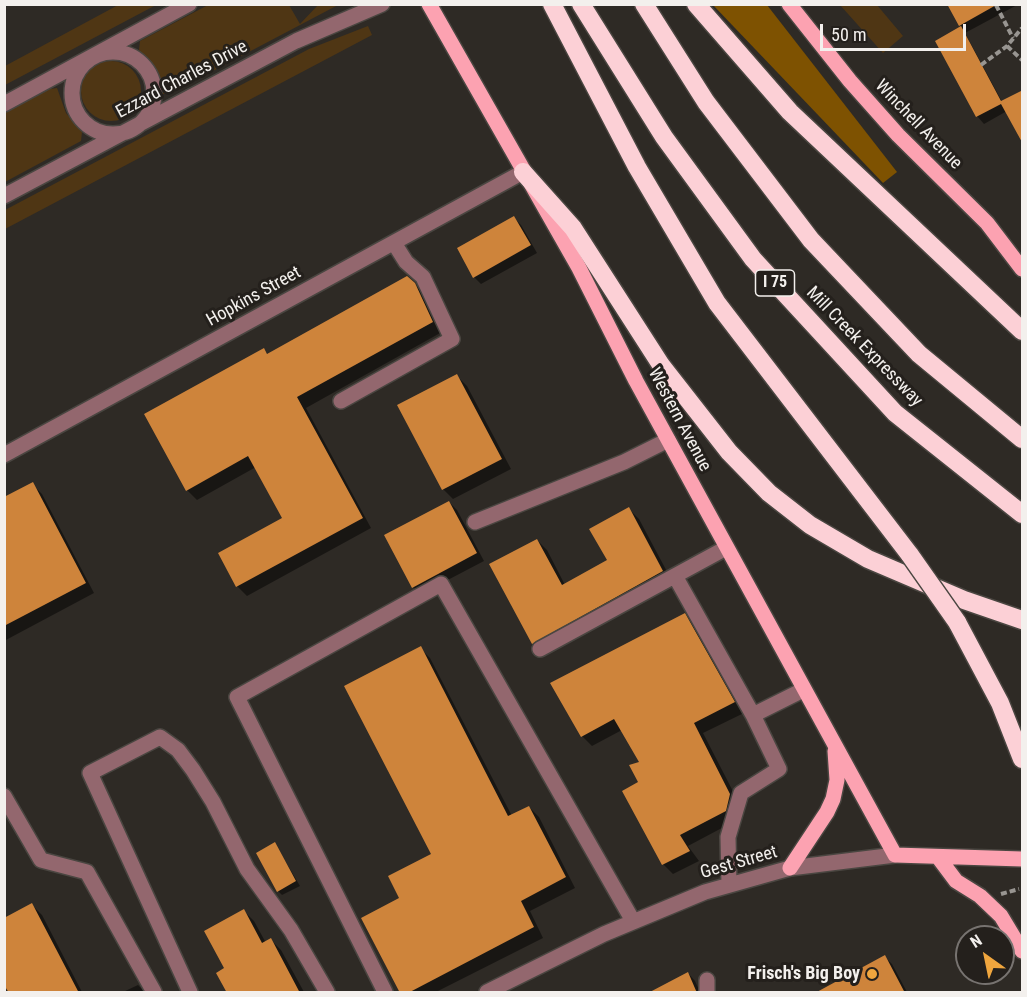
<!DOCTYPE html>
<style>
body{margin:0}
#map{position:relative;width:1027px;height:997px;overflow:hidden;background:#2e2a25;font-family:"Roboto Condensed",sans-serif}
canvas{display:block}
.frame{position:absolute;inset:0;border:6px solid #f3f0ed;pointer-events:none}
.north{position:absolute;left:955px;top:925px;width:60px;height:60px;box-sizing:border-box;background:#24201c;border:2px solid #777370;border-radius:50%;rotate:327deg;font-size:16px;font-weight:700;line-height:24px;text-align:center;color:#f3f0ed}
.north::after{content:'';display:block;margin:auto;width:21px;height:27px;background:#f0a63e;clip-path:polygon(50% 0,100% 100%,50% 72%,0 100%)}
.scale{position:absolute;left:820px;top:24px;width:146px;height:27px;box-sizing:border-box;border:3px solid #f3f0ed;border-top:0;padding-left:8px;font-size:18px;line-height:21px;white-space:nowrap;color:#f3f0ed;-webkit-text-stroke:4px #24201c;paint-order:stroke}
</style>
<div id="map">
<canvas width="1027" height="997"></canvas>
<div class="frame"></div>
<div class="north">N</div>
<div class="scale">50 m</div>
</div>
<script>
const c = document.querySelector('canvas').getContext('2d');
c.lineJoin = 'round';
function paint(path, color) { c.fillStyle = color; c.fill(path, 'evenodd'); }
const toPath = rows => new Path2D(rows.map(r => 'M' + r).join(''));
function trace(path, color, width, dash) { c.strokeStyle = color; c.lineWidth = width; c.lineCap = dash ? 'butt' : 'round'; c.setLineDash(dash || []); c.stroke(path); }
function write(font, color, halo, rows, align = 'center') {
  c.font = font + ' "Roboto Condensed",sans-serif'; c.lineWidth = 6; c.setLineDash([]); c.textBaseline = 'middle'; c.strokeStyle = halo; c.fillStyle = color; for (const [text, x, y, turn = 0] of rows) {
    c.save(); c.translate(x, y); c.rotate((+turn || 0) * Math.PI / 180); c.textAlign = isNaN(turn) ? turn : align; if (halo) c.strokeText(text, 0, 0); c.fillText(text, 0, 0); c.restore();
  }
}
paint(toPath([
 [120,4,156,5,5,85,5,66],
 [208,5,289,5,300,24,318,5,338,5,171,93,163,94,154,68,139,50,140,41],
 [840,5,877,5,903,36,883,53],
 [368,26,372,35,5,229,5,210,309,49],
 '81 91a30 30 0 1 1 60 0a30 30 0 1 1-60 0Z',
 [57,88,66,113,82,132,81,141,5,182,5,113,50,89]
]), '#4f3614');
paint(toPath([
 [713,5,767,5,897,172,883,183]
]), '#7e5201');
paint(toPath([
 [949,4,1019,4,965,33,1007,111,984,124,977,116,937,41,962,27],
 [514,218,521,225,537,253,481,284,474,277],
 [414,284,425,295,442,332,306,408,371,528,247,596,237,586,284,519,256,467,197,500,187,490,264,350,268,355],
 [457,376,467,386,511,469,453,499,443,489],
 [32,484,42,494,94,593,4,641,4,499],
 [449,502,457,510,484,561,421,594,413,587],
 [629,509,639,519,672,581,543,653,533,643,537,540,547,550,565,585,609,561],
 [684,615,694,625,744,713,703,733,740,805,735,821,688,846,699,861,673,874,663,864,640,783,641,763,622,730,592,746,582,736],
 [420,648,430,658,512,816,529,807,539,817,575,888,530,911,543,938,436,992,402,992,401,899,433,855],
 [275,844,300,886,282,895,278,891],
 [32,905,42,915,82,992,10,992],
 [244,911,254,921,266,943,271,940,281,950,304,992,229,992,226,969],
 [885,957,892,964,907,992,818,992],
 [688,973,695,981,700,992,662,992],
 [138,985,145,992,123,992]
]), '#0007');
paint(toPath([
 [947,4,998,4,959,26],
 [961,26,1001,101,1023,90,1023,144,1001,104,976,117,935,41],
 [514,216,531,245,473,278,457,248],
 [407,276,415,283,433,322,297,397,363,518,236,587,218,553,282,518,248,456,186,491,144,414,264,348,267,354],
 [457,374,502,459,442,490,397,405],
 [33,482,86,583,4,626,4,497],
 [449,501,477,553,412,588,384,535],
 [629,507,663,571,532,644,489,564,537,539,562,585,607,560,589,529],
 [685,613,735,702,694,723,730,794,726,811,680,835,690,851,662,865,622,791,638,782,629,765,639,762,614,719,581,737,550,683],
 [421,646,508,816,529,806,566,877,521,901,534,927,408,993,400,993,361,918,399,898,388,876,431,854,344,686],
 [275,842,296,881,277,892,256,853],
 [32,903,79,993,9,993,4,985,4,918],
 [244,909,262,943,271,938,300,993,227,993,216,973,224,968,204,931],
 [885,955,905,993,815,993],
 [688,972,697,993,648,993]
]), '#ce843b');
const minor = toPath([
 '72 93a41 41 0 1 1 82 0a41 41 0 1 1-82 0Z',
 [4,104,189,4],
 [4,196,296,41,382,4],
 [341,401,452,339,423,277,406,262,394,243],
 [4,455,523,172],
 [475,522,624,462,668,440],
 [675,576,753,715,779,769,741,793,728,837,729,885],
 [540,649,726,548],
 [753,715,803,690],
 [4,796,41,860,87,872,154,992],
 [707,980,707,992],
 [190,992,90,773,160,737,178,750,193,770,213,802,247,869,291,930,327,992],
 [385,992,237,697,441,584,633,921],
 [487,992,604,934,705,892,790,868,895,855]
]);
const major = toPath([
 [429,4,579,268,636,381,895,855,1022,859],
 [789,4,850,81,898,135,987,223,1022,269],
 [938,857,956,881,980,896,1001,916,1022,951],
 [790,868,827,812,833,799,837,780,835,751]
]);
const highway = toPath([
 [552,4,637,167,717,303,910,555],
 [581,4,664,137,753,259,895,413,1022,514],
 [644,4,706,102,811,240,919,354,1022,439],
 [696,4,790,112,1022,331],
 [523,172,573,228,661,365,729,452,769,493,810,525,868,559,964,600,1022,620],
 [957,622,1000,703,1022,759]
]);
trace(minor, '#4a4641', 18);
trace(major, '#4a4641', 18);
trace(highway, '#4a4641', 21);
trace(toPath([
 [996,5,1013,38],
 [1007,46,1022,60],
 [981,65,1007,46,1022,28],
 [1001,894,1019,889]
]), '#989591', 4, [6, 3]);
trace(minor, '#93676e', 15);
trace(major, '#fca2b1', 15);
trace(highway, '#fcd0d6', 18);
const highwayBridge = toPath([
 [910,555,957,622]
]);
trace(highwayBridge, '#4a4641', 21, []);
trace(highwayBridge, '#fcd0d6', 18);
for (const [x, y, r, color] of [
 [872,974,6,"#f0a63e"]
]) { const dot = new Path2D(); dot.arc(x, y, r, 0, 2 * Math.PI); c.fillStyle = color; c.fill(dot); trace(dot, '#24201c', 2); }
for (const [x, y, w] of [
 [775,283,39]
]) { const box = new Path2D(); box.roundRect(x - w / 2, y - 13, w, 26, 4.5); c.fillStyle = '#24201c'; c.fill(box); trace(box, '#f3f0ed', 1.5); }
write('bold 16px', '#f3f0ed', null, [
 ["I 75",775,283]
]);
write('18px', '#f3f0ed', '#24201c', [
 ["Ezzard Charles Drive",182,80,-28],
 ["Winchell Avenue",918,125,46],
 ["Hopkins Street",254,297,-29],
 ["Mill Creek Expressway",864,347,46],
 ["Western Avenue",679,420,62],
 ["Gest Street",739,863,-16]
]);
write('bold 18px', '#f3f0ed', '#24201c', [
 ["Frisch's Big Boy",860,974]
], 'right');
</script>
